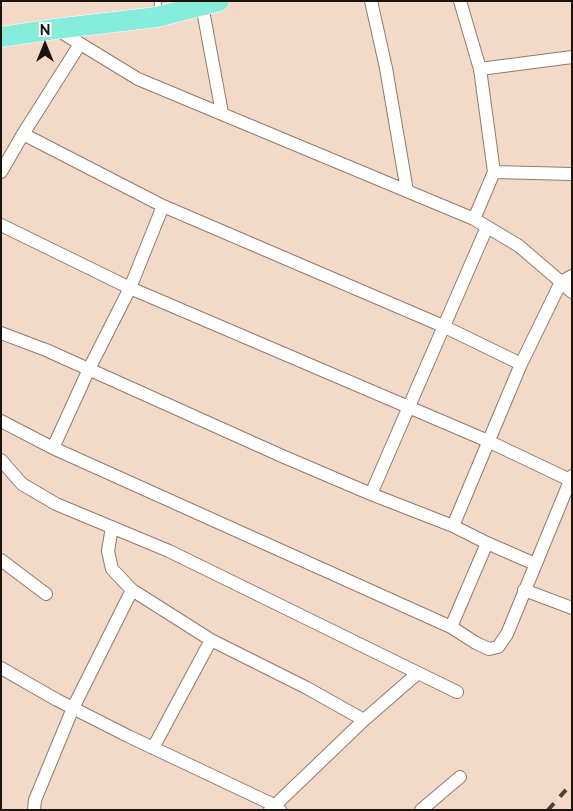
<!DOCTYPE html>
<style>
body{margin:0}
#map{position:relative;width:573px;height:811px;overflow:hidden;background:#f3dac8;font-family:Raleway,sans-serif}
canvas{display:block}
.frame{position:absolute;inset:0;border:2px solid #1b130c;pointer-events:none}
.north{position:absolute;left:20px;top:20px;width:50px;height:50px;-webkit-text-stroke:4px #fff;paint-order:stroke;rotate:0deg;font-size:14px;font-weight:700;line-height:20px;text-align:center;color:#1b130c}
.north::after{content:'';display:block;margin:auto;width:18px;height:22px;background:#1b130c;clip-path:polygon(50% 0,100% 100%,50% 72%,0 100%)}
</style>
<div id="map">
<canvas width="573" height="811"></canvas>
<div class="frame"></div>
<div class="north">N</div>
</div>
<script>
const c = document.querySelector('canvas').getContext('2d');
c.lineJoin = 'round';
const toPath = rows => new Path2D(rows.map(r => 'M' + r).join(''));
function trace(path, color, width, dash) { c.strokeStyle = color; c.lineWidth = width; c.lineCap = dash ? 'butt' : 'round'; c.setLineDash(dash || []); c.stroke(path); }
const service = toPath([
 [157,15,158,1]
]);
const minor = toPath([
 [371,1,386,68,407,191],
 [460,1,480,69,494,172,474,219],
 [202,5,222,113],
 [56,29,138,79,474,219,519,246,561,282,521,364,453,526],
 [480,69,572,57],
 [23,134,163,206,443,326,521,364],
 [1,172,23,134,80,44],
 [494,172,572,174],
 [1,225,130,288,488,441,572,481],
 [572,276,561,282,572,292],
 [1,333,46,350,282,456,371,494,453,526,487,543,535,564],
 [1,421,53,448,451,627,476,643,489,649,498,647,507,634,572,476],
 [53,448,89,369,130,288,163,206],
 [1,460,22,484,56,504,169,551,457,692],
 [371,494,487,227],
 [112,527,108,551,112,569,132,590,211,640,307,688,364,720],
 [1,560,46,594],
 [524,590,572,608],
 [451,627,487,543],
 [1,668,57,700,128,736,274,805,280,810],
 [153,748,211,640],
 [34,810,35,800,73,708,132,590],
 [270,810,364,720,418,673],
 [421,810,460,777]
]);
const primary = toPath([
 [1,37,55,29,157,17,219,1]
]);
trace(service, '#917b6b', 8);
trace(minor, '#917b6b', 14);
trace(primary, '#fff', 21);
trace(service, '#fff', 6);
trace(minor, '#fff', 12);
trace(primary, '#86ecdb', 20);
trace(toPath([
 [548,810,572,783]
]), '#4e4238', 4, [9, 9]);
</script>
